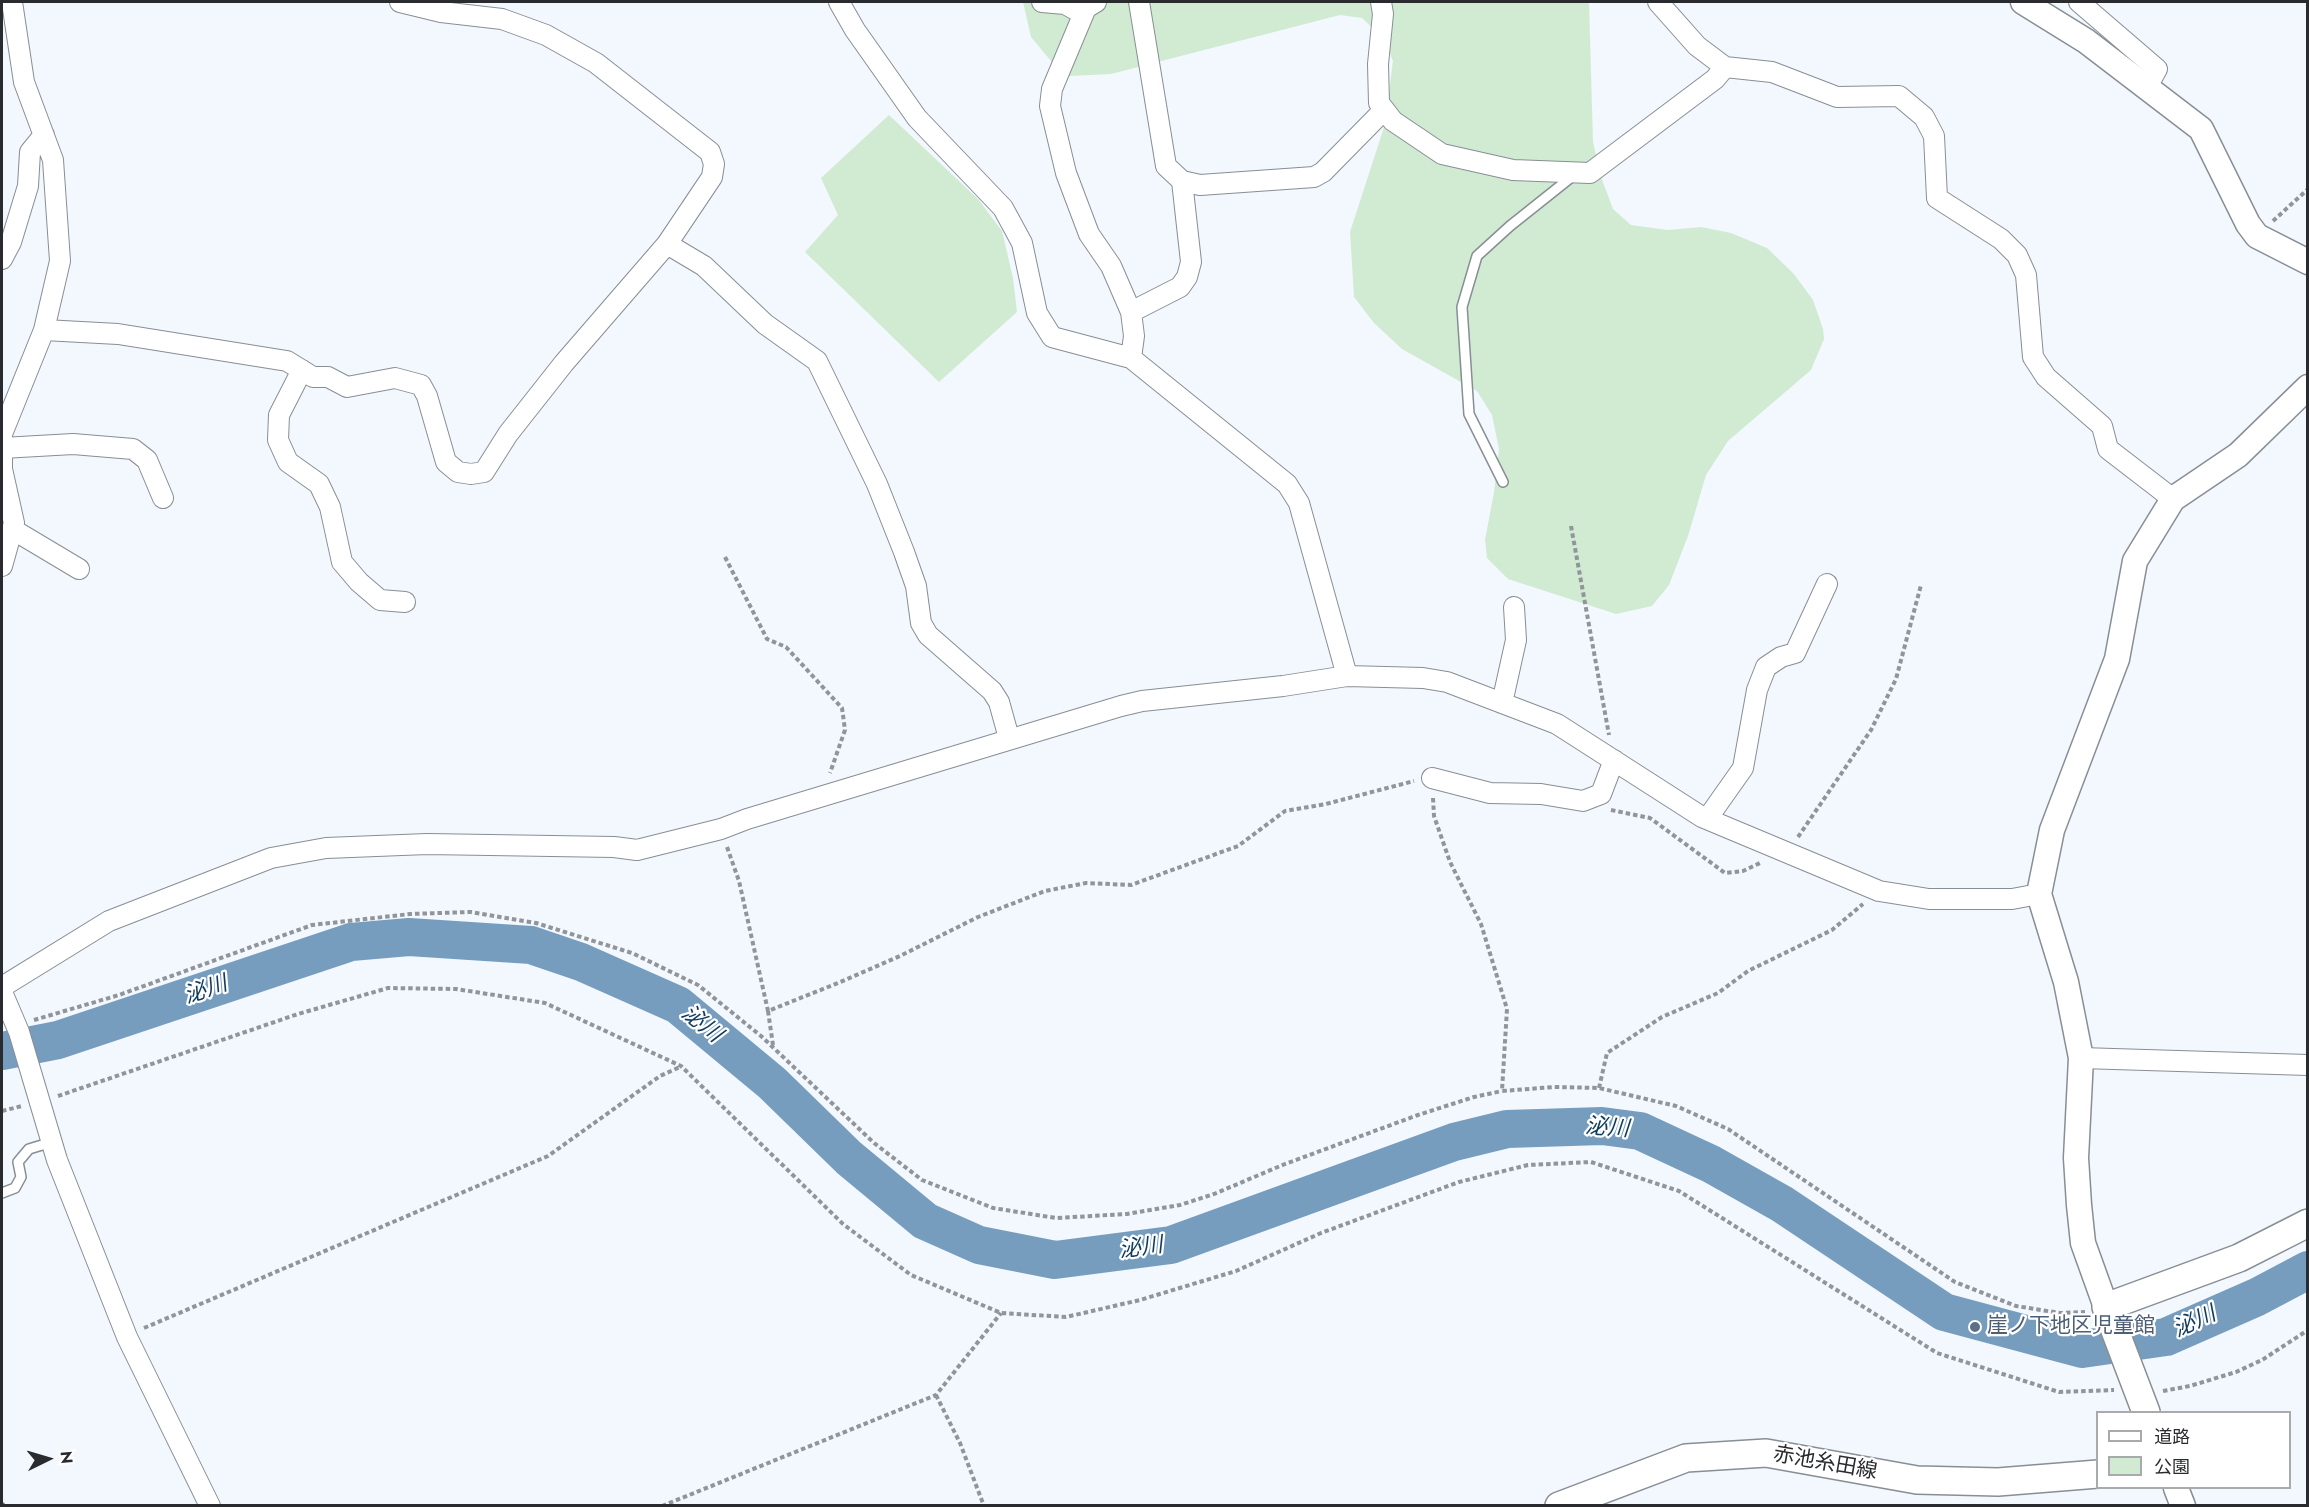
<!DOCTYPE html>
<meta charset="utf-8">
<style>
body{margin:0}
#map{position:relative;width:2309px;height:1507px;overflow:hidden;background:#f2f8fe;font-family:Jost,"Noto Sans JP",sans-serif}
canvas{display:block}
.frame{position:absolute;inset:0;border:3px solid #292b2e;pointer-events:none}
.legend{position:absolute;left:2096px;top:1411px;width:195px;height:78px;box-sizing:border-box;background:#fff;border:2px solid #a9aaab;margin:0;padding:8px 10px;list-style:none;font-size:18px;color:#292b2e}
.legend li{display:flex;align-items:center;gap:12px;height:30px}
.legend b{width:30px;border:2px solid #a9aaab}
.north{position:absolute;left:18px;top:1429px;width:60px;height:60px;-webkit-text-stroke:4px #fff;paint-order:stroke;rotate:85deg;font-size:16px;font-weight:700;line-height:24px;text-align:center;color:#292b2e}
.north::after{content:'';display:block;margin:auto;width:21px;height:27px;background:#292b2e;clip-path:polygon(50% 0,100% 100%,50% 72%,0 100%)}
</style>
<div id="map">
<canvas width="2309" height="1507"></canvas>
<div class="frame"></div>
<ul class="legend">
<li><b style="height:8px;background:#fff"></b>道路</li>
<li><b style="height:16px;background:#d0ebd2"></b>公園</li>
</ul>
<div class="north">N</div>
</div>
<script>
const c = document.querySelector('canvas').getContext('2d');
c.lineJoin = 'round';
function paint(path, color) { c.fillStyle = color; c.fill(path, 'evenodd'); }
const toPath = rows => new Path2D(rows.map(r => 'M' + r).join(''));
function trace(path, color, width, dash) { c.strokeStyle = color; c.lineWidth = width; c.lineCap = dash ? 'butt' : 'round'; c.setLineDash(dash || []); c.stroke(path); }
function write(font, color, halo, rows, align = 'center') {
  c.font = font + ' Jost,"Noto Sans JP",sans-serif'; c.lineWidth = 4.5; c.setLineDash([]); c.textBaseline = 'middle'; c.strokeStyle = halo; c.fillStyle = color; for (const [text, x, y, turn = 0] of rows) {
    c.save(); c.translate(x, y); c.rotate((+turn || 0) * Math.PI / 180); c.textAlign = isNaN(turn) ? turn : align; if (halo) c.strokeText(text, 0, 0); c.fillText(text, 0, 0); c.restore();
  }
}
paint(toPath([
 [1023,2,1589,2,1593,142,1601,177,1613,209,1631,225,1668,230,1701,227,1731,233,1767,248,1794,274,1813,300,1823,329,1824,339,1811,370,1728,441,1706,475,1688,536,1669,585,1652,606,1616,614,1508,579,1487,558,1485,540,1494,492,1499,449,1492,415,1477,391,1402,349,1374,323,1354,297,1350,232,1385,124,1393,61,1384,39,1362,18,1340,15,1111,74,1069,76,1056,67,1031,37],
 [889,115,978,199,1002,231,1013,278,1017,312,939,382,805,252,838,215,821,178]
]), '#d0ebd2');
trace(toPath([
 [2,1505,2,1506]
]), '#607b93', 6);
trace(toPath([
 [2,1051,58,1040,351,942,409,937,531,945,581,962,678,1005,772,1083,849,1158,925,1221,979,1245,1055,1260,1171,1245,1454,1142,1507,1129,1602,1126,1640,1131,1711,1164,1782,1204,1944,1312,2082,1349,2166,1337,2257,1297,2308,1270]
]), '#779dbe', 38);
const service = toPath([
 [1503,482,1469,414,1462,307,1477,256,1510,226,1574,175],
 [2,1193,15,1188,21,1177,18,1162,29,1149,52,1142]
]);
const minor = toPath([
 [839,2,855,30,917,118,1003,208,1022,243,1037,313,1052,337,1131,358,1287,484,1299,503,1347,676],
 [1042,2,1065,4,1083,14],
 [1096,2,1086,8,1052,89,1050,106,1066,173,1089,234,1111,266,1131,312,1134,336,1131,358],
 [1139,2,1166,166,1182,181,1200,185,1314,177,1323,172,1384,110],
 [1381,2,1383,14,1378,64,1379,103,1393,121,1442,154,1513,170,1590,173,1715,79,1725,67],
 [1658,2,1697,46,1725,67,1772,72,1837,97,1899,96,1924,117,1934,136,1937,198,2001,239,2017,255,2026,275,2033,357,2046,377,2102,426,2108,449,2173,499],
 [2079,2,2157,69,2147,87],
 [667,244,704,266,765,324,817,361,877,484,904,552,916,586,921,623,928,635,992,691,999,702,1009,738],
 [2,259,11,242,28,186,30,152,44,135],
 [1131,312,1180,287,1187,277,1191,262,1182,181],
 [44,330,118,334,287,361,313,377,328,377,347,387,395,378,421,385,427,396,446,462,458,472,471,474,484,472,508,434,564,363,667,244,712,177,714,164,710,152,596,63,546,35,502,19,441,12,400,2],
 [302,370,279,415,278,440,288,462,319,484,330,507,342,562,359,582,380,600,405,602],
 [2,448,73,444,133,449,147,460,163,498],
 [12,529,79,569],
 [2,566,14,523,2,469,2,434,44,330,60,261,53,160,24,82,12,2],
 [1502,703,1516,640,1514,607],
 [1432,778,1490,793,1541,794,1583,801,1601,794,1614,760],
 [1707,819,1743,768,1757,690,1766,667,1781,657,1795,653,1827,584],
 [2,987,109,921,271,858,326,848,427,844,614,847,637,850,721,829,747,819,1121,706,1142,701,1283,686,1347,676,1423,678,1447,682,1557,724,1702,817,1879,891,1929,899,2012,899,2039,894],
 [2,992,19,1032,57,1160,127,1337,210,1506],
 [2081,1058,2308,1065]
]);
const tertiary = toPath([
 [2023,2,2086,41,2201,129,2248,224,2257,236,2308,262],
 [2106,1307,2083,1243,2079,1205,2076,1158,2081,1058,2066,982,2039,894,2052,830,2117,659,2135,561,2173,499,2238,455,2308,387],
 [2176,1488,2183,1506]
]);
const secondary = toPath([
 [2146,1412,2106,1307,2239,1258,2308,1223],
 [1559,1506,1686,1458,1766,1453,1917,1480,1998,1482,2098,1474]
]);
trace(service, '#888e95', 12);
trace(minor, '#888e95', 22);
trace(tertiary, '#888e95', 27);
trace(secondary, '#888e95', 30);
trace(toPath([
 [2273,221,2308,189],
 [1571,526,1609,735],
 [725,557,767,639,786,647,842,708,845,730,830,773],
 [1433,798,1434,816,1450,862,1481,924,1507,1009,1502,1091,1554,1087,1599,1088,1676,1106,1728,1129,1955,1282,2016,1306,2060,1313,2085,1312],
 [1611,810,1650,818,1725,873,1743,871,1760,863],
 [1798,837,1871,730,1896,679,1921,585],
 [727,847,739,881,768,1011,838,983,900,956,978,917,1045,891,1086,883,1131,885,1238,846,1285,811,1326,804,1414,781],
 [768,1011,773,1045],
 [34,1020,119,995,312,925,410,914,471,912,536,923,632,953,698,985,761,1036,874,1143,922,1180,993,1208,1056,1218,1127,1214,1180,1205,1214,1194,1285,1164,1418,1115,1474,1097,1502,1091],
 [1599,1088,1607,1053,1662,1017,1718,993,1748,971,1832,930,1863,904],
 [58,1096,298,1014,388,988,456,989,545,1003,681,1066,843,1224,911,1275,1001,1313,1066,1317,1140,1300,1236,1271,1321,1233,1459,1182,1528,1165,1591,1162,1679,1191,1937,1353,2059,1392,2114,1390],
 [2,1111,22,1106],
 [144,1328,548,1156,660,1076,680,1067],
 [2163,1391,2190,1386,2236,1372,2262,1360,2308,1330],
 [936,1395,960,1443,984,1506],
 [662,1506,936,1395,1001,1313]
]), '#919599', 4, [4.5, 3]);
trace(service, '#fff', 9);
trace(minor, '#fff', 20);
trace(tertiary, '#fff', 24);
trace(secondary, '#fff', 27);
for (const [x, y, r, color] of [
 [1975,1327,6,"#5c6f8a"]
]) { const dot = new Path2D(); dot.arc(x, y, r, 0, 2 * Math.PI); c.fillStyle = color; c.fill(dot); trace(dot, '#fff', 2); }
write('21px', '#4e5e75', '#fff', [
 ["崖ノ下地区児童館",1987,1327]
], 'left');
write('21px', '#292b2e', '#fff', [
 ["赤池糸田線",1825,1464,10]
]);
write('italic 22px', '#0f3c5e', '#fff', [
 ["泌川",206,991,-19],
 ["泌川",701,1025,39],
 ["泌川",1607,1129,4],
 ["泌川",1141,1249,-8],
 ["泌川",2195,1323,-25]
]);
</script>
